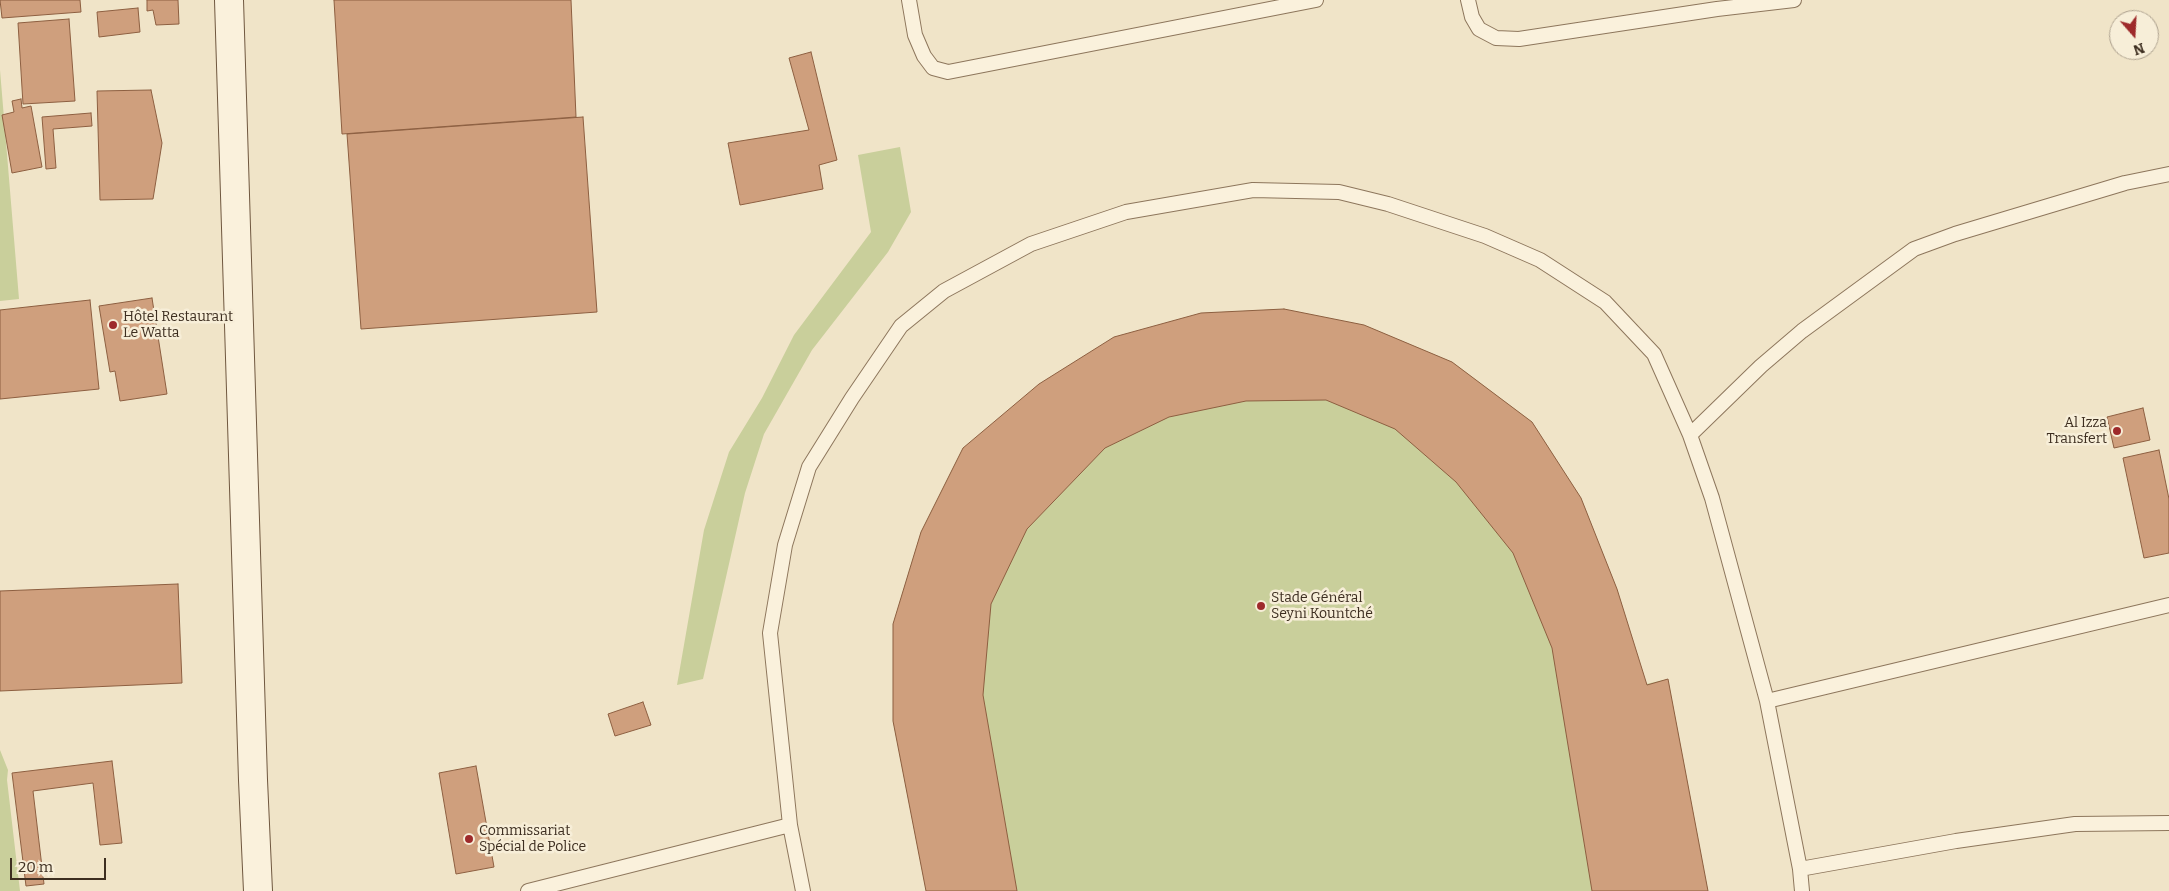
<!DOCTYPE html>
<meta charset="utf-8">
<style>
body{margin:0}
#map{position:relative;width:2169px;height:891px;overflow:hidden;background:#f0e4c8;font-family:Bitter,serif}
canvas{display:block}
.north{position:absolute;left:2109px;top:10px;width:50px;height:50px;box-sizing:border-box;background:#f7eed8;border:1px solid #ada18e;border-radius:50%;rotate:161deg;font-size:14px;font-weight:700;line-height:20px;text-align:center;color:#3d2e20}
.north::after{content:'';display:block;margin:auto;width:18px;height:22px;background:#9e2a2b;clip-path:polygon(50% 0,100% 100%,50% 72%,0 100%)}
.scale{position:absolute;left:10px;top:858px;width:96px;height:22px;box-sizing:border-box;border:2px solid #3d2e20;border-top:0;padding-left:6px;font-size:15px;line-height:18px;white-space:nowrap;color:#3d2e20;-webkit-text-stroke:4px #f7eed8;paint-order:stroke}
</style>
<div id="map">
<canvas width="2169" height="891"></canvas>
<div class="north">N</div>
<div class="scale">20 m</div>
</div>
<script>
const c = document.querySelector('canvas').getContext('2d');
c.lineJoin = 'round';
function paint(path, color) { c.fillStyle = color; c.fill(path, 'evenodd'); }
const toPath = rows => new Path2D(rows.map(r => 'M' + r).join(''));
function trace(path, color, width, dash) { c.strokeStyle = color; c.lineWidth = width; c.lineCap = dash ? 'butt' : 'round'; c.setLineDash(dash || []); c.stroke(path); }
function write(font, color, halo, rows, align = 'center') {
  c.font = font + ' Bitter,serif'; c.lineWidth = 5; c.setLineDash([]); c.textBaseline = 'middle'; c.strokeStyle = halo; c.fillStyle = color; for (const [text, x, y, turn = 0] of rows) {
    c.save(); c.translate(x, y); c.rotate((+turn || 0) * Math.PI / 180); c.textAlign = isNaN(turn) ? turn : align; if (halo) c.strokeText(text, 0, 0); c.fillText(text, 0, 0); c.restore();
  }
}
paint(toPath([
 [0,70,19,299,0,301],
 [900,147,911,212,888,252,812,350,764,434,745,493,703,679,677,685,704,530,729,452,762,398,794,335,871,232,858,155],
 [1284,309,1364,325,1452,362,1532,422,1581,498,1617,589,1646,684,1668,679,1708,891,926,891,893,721,893,624,921,532,963,448,1201,313],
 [0,750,8,770,7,780,20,891,0,891]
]), '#c9cf9b');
const building = toPath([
 [0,0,80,0,81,12,2,18,0,0],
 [147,0,178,0,179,24,156,25,153,10,147,11,147,0],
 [334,0,571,0,576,117,342,134,334,0],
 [138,8,140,32,99,37,97,12,138,8],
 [69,19,75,101,23,104,18,23,69,19],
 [811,52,837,160,819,165,823,189,740,205,728,143,809,130,789,58,811,52],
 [151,90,162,143,153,199,100,200,97,91,151,90],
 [21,99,22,108,31,106,42,167,12,173,2,115,14,112,12,101,21,99],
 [91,113,92,126,53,129,56,168,46,169,42,117,91,113],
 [583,117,597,312,361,329,347,134,583,117],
 [152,298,167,394,120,401,115,371,110,372,99,306,152,298],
 [90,300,99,389,0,399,0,310,90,300],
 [1284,309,1364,325,1452,362,1532,422,1581,498,1617,589,1647,685,1668,679,1708,891,1592,891,1552,648,1513,553,1456,482,1395,429,1326,400,1246,401,1169,417,1105,448,1027,529,991,604,983,695,1017,891,926,891,893,721,893,624,921,532,963,448,1039,384,1114,337,1201,313,1284,309],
 [2143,408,2150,440,2114,448,2107,417,2143,408],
 [2159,450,2169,499,2169,553,2144,558,2123,458,2159,450],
 [178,584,182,683,0,691,0,591,178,584],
 [643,702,651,725,615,736,608,714,643,702],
 [112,761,122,843,100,845,93,783,33,791,44,884,26,886,12,773,112,761],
 [476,766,494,867,456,874,439,773,476,766]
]);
paint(building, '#cf9f7d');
trace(building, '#8d5f41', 1);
const lane = toPath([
 [909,0,915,35,924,56,933,68,948,72,1316,0],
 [1468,0,1472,17,1479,29,1496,38,1519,39,1717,9,1794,0],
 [1690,435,1761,366,1802,331,1914,249,1955,234,2125,183,2169,174],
 [1767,701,2169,605],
 [1800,869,1956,841,2075,824,2169,823],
 [528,891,790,825],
 [803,891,790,825,770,633,785,545,809,467,852,398,901,326,944,291,1031,244,1126,212,1253,190,1339,192,1388,204,1485,236,1540,260,1605,302,1654,354,1690,435,1712,498,1767,701,1800,869,1802,891]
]);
const secondary = toPath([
 [229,0,253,780,258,891]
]);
trace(lane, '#8d765c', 16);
trace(secondary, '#6f573f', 30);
trace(lane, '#faf1dc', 14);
trace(secondary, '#faf1dc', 28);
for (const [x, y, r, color] of [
 [113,325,5,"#9e2a2b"],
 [2117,431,5,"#9e2a2b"],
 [1261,606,5,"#9e2a2b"],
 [469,839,5,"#9e2a2b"]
]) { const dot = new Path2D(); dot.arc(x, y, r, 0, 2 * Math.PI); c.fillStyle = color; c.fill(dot); trace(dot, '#f7eed8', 2); }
write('14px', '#3d2e20', '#f7eed8', [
 ["Hôtel Restaurant",123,317],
 ["Le Watta",123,333],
 ["Al Izza",2107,423,"right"],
 ["Transfert",2107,439,"right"],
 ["Stade Général",1271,598],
 ["Seyni Kountché",1271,614],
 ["Commissariat",479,831],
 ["Spécial de Police",479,847]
], 'left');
</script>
